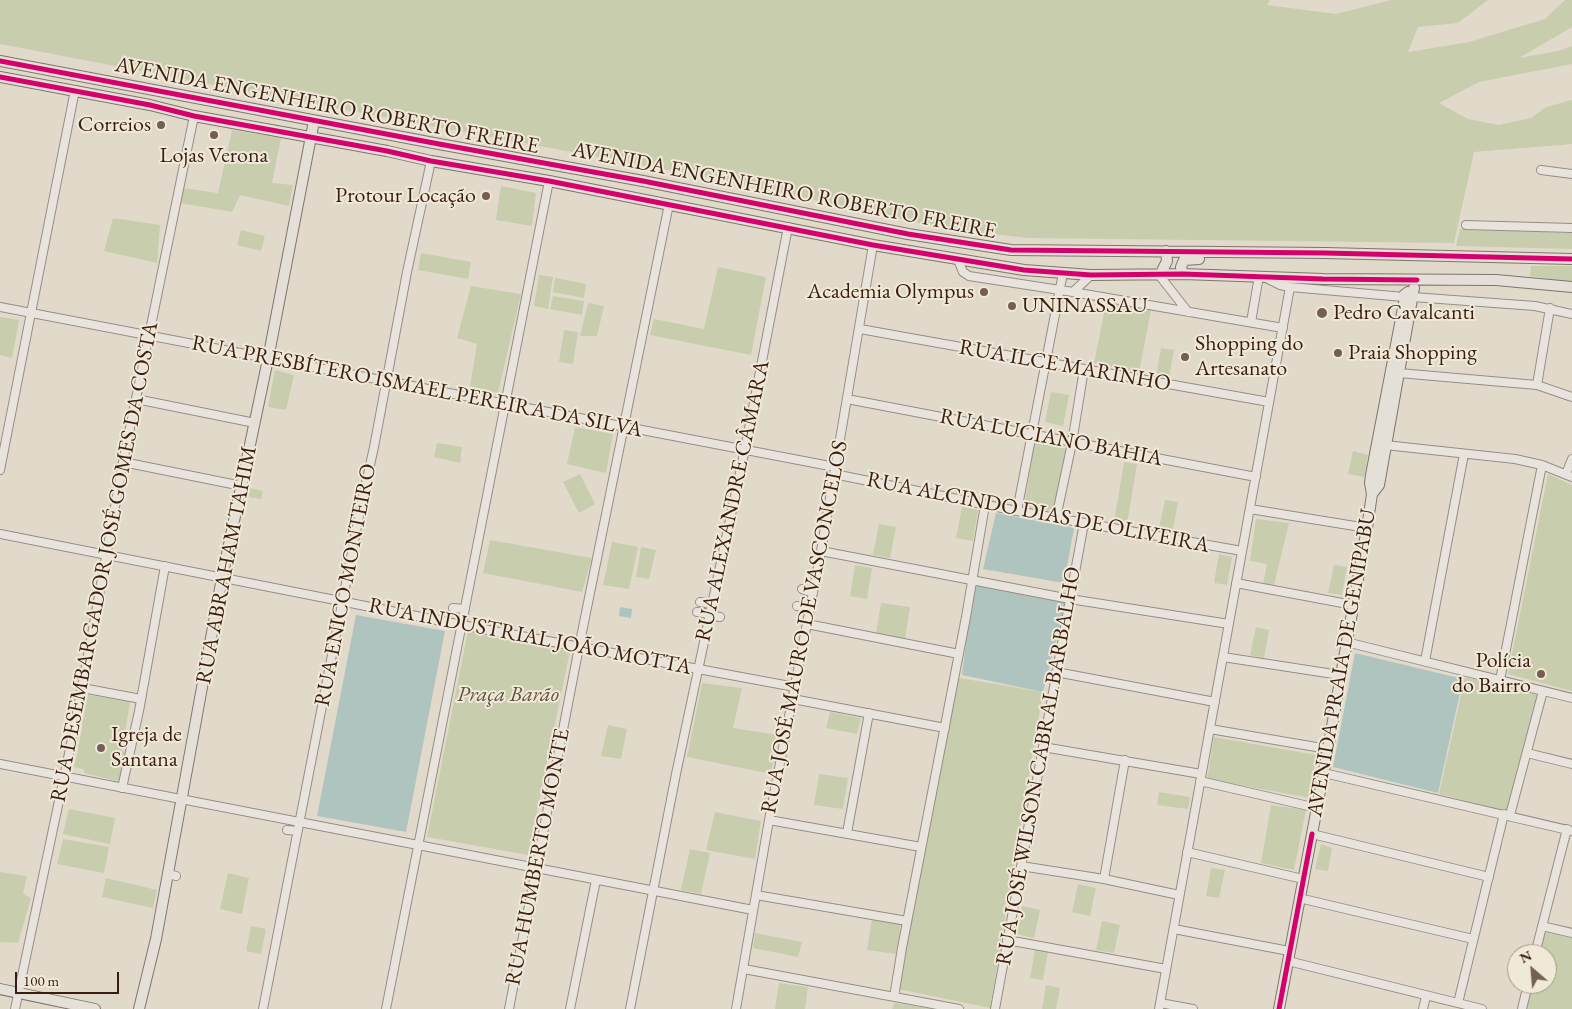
<!DOCTYPE html>
<meta charset="utf-8">
<style>
body{margin:0}
#map{position:relative;width:1572px;height:1009px;overflow:hidden;background:#e1dacb;font-family:"EB Garamond",serif}
canvas{display:block}
.north{position:absolute;left:1507px;top:944px;width:50px;height:50px;box-sizing:border-box;background:#f1e9d8;border:1px solid #a79789;border-radius:50%;rotate:333deg;font-size:14px;font-weight:700;line-height:20px;text-align:center;color:#391d13}
.north::after{content:'';display:block;margin:auto;width:18px;height:22px;background:#745f53;clip-path:polygon(50% 0,100% 100%,50% 72%,0 100%)}
.scale{position:absolute;left:15px;top:972px;width:104px;height:22px;box-sizing:border-box;border:2px solid #391d13;border-top:0;padding-left:6px;font-size:15px;line-height:18px;white-space:nowrap;color:#391d13;-webkit-text-stroke:4px #f1e9d8;paint-order:stroke}
</style>
<div id="map">
<canvas width="1572" height="1009"></canvas>
<div class="north">N</div>
<div class="scale">100 m</div>
</div>
<script>
const c = document.querySelector('canvas').getContext('2d');
c.lineJoin = 'round';
function paint(path, color) { c.fillStyle = color; c.fill(path, 'evenodd'); }
const toPath = rows => new Path2D(rows.map(r => 'M' + r).join(''));
function trace(path, color, width, dash) { c.strokeStyle = color; c.lineWidth = width; c.lineCap = dash ? 'butt' : 'round'; c.setLineDash(dash || []); c.stroke(path); }
function write(font, color, halo, rows, align = 'center') {
  c.font = font + ' "EB Garamond",serif'; c.lineWidth = 4; c.setLineDash([]); c.textBaseline = 'middle'; c.strokeStyle = halo; c.fillStyle = color; for (const [text, x, y, turn = 0] of rows) {
    c.save(); c.translate(x, y); c.rotate((+turn || 0) * Math.PI / 180); c.textAlign = isNaN(turn) ? turn : align; if (halo) c.strokeText(text, 0, 0); c.fillText(text, 0, 0); c.restore();
  }
}
paint(toPath([
 [0,0,1270,0,1267,5,1336,14,1391,0,1488,0,1458,23,1418,27,1408,52,1469,42,1545,19,1565,0,1572,0,1572,27,1519,58,1558,51,1572,46,1572,64,1479,82,1439,103,1468,119,1499,125,1531,118,1546,107,1572,100,1572,144,1474,152,1454,243,1028,238,947,229,722,180,277,97,0,44],
 [232,130,281,138,272,183,293,185,289,206,240,195,232,212,180,203,183,188,218,193],
 [501,186,536,193,532,226,496,220],
 [113,218,160,225,157,263,104,251],
 [1460,229,1572,233,1572,249,1456,246],
 [241,230,265,236,261,251,237,245],
 [421,253,471,262,468,279,418,270],
 [1531,266,1572,266,1572,282,1530,276],
 [718,267,766,277,751,355,650,335,654,319,704,329],
 [539,275,553,277,548,309,534,306],
 [555,278,586,284,584,298,553,292],
 [471,286,521,294,498,393,470,386,477,344,457,338],
 [553,296,584,301,582,315,550,309],
 [588,303,604,306,597,336,580,336],
 [1106,303,1151,310,1139,373,1094,363],
 [0,317,19,320,12,358,0,355],
 [564,330,578,332,573,364,559,362],
 [1161,348,1174,350,1169,378,1156,376],
 [275,370,294,375,286,410,268,407],
 [1051,392,1069,395,1063,426,1045,422],
 [575,427,613,434,606,473,567,464],
 [1035,441,1066,449,1053,511,1024,506],
 [437,443,462,447,460,463,434,457],
 [1353,451,1368,455,1364,477,1348,474],
 [1124,462,1137,464,1127,524,1114,522],
 [580,474,595,504,579,513,563,482],
 [1548,474,1572,485,1572,691,1508,674],
 [249,488,263,491,261,499,247,497],
 [1165,500,1178,502,1173,530,1159,528],
 [962,507,978,510,973,541,956,538],
 [1256,519,1289,523,1274,585,1263,584,1267,564,1250,561],
 [879,524,896,527,890,558,873,555],
 [490,540,592,558,582,592,483,573],
 [612,542,638,547,629,589,603,585],
 [641,547,656,550,649,579,636,577],
 [1219,554,1232,557,1227,585,1214,583],
 [855,565,872,568,867,599,850,596],
 [1334,565,1347,567,1342,595,1328,593],
 [881,603,910,607,905,639,876,634],
 [1256,627,1269,630,1264,658,1250,655],
 [468,631,570,651,528,855,427,837],
 [954,677,1043,692,990,1008,898,989],
 [1465,677,1538,694,1507,811,1439,794],
 [702,683,742,688,733,728,778,735,771,774,687,757],
 [107,694,111,694,111,699,130,702,122,751,126,752,121,782,84,773,84,769,74,767,79,747,74,746,74,744,79,744,83,723,70,721,78,719,83,720,88,695,107,698],
 [830,712,861,718,857,734,826,728],
 [608,725,627,729,621,759,601,756],
 [1214,737,1316,755,1310,798,1207,779],
 [819,774,848,778,843,809,814,805],
 [1159,792,1190,797,1188,809,1157,805],
 [1271,805,1306,810,1294,870,1261,863],
 [69,809,115,818,110,844,63,834],
 [715,812,761,821,755,859,706,850],
 [63,839,109,847,104,873,57,864],
 [1321,844,1332,848,1328,871,1315,869],
 [690,849,710,853,701,894,681,890],
 [1211,868,1225,870,1219,898,1206,896],
 [0,872,27,876,23,894,31,898,18,943,0,942],
 [228,873,249,878,242,914,220,909],
 [106,878,157,890,153,908,102,897],
 [1078,884,1096,888,1090,916,1072,912],
 [1022,906,1040,910,1034,938,1016,934],
 [872,919,901,923,896,954,867,950],
 [1102,921,1120,925,1114,953,1096,950],
 [251,926,266,929,261,954,246,951],
 [1545,930,1572,937,1572,1009,1526,1009,1532,984,1547,984,1547,954,1539,954],
 [755,933,802,942,798,957,753,948],
 [1035,950,1048,952,1043,980,1030,978],
 [779,983,808,987,805,1009,775,1009],
 [1046,985,1060,988,1056,1009,1042,1009],
 [894,1003,933,1009,892,1009]
]), '#c8cdae');
paint(toPath([
 [996,513,1074,528,1064,583,983,569],
 [973,583,1066,600,1043,692,962,675],
 [620,607,632,609,631,618,619,616],
 [356,615,445,631,406,832,317,816],
 [1355,653,1463,679,1438,793,1333,767]
]), '#afc4bf');
const minor = toPath([
 [1541,170,1572,174],
 [1466,225,1572,228],
 [958,260,963,272,969,276,1073,292,1283,328],
 [1159,275,1188,312],
 [1290,287,1404,297],
 [1073,292,1091,275],
 [1413,297,1535,306,1572,314],
 [0,307,835,467],
 [1251,322,1259,276],
 [860,329,1269,402],
 [1399,373,1537,385,1572,397],
 [1537,385,1550,308],
 [136,399,255,423],
 [847,399,1256,477],
 [1385,445,1515,459,1542,465,1572,477],
 [123,462,242,486],
 [0,470,75,90],
 [834,474,1017,511,1242,551],
 [1566,474,1572,459],
 [1250,509,1367,528],
 [1017,511,1063,273],
 [1056,518,1072,443,1084,369],
 [0,534,462,625,795,687],
 [821,551,1070,599,1229,624],
 [1236,583,1353,605],
 [802,589,813,593],
 [700,602,711,604],
 [797,606,810,608],
 [453,608,465,609],
 [697,612,709,614],
 [709,615,720,617],
 [807,624,959,654],
 [1346,642,1572,698],
 [1223,657,1340,675],
 [1425,661,1464,454],
 [1056,672,1215,702],
 [1500,680,1542,465],
 [82,688,141,699],
 [793,699,945,728],
 [1210,729,1328,749],
 [1043,747,1201,774],
 [1527,753,1572,764],
 [0,764,753,910],
 [1324,773,1572,831],
 [1200,781,1317,808],
 [122,788,139,711,165,566],
 [1510,815,1543,691],
 [769,820,921,847],
 [287,830,298,831],
 [847,833,869,713],
 [1312,834,1489,877],
 [1187,852,1303,879],
 [1021,866,1104,879,1179,895],
 [168,874,176,876],
 [1104,879,1125,760],
 [756,895,907,921],
 [1299,898,1473,939],
 [1542,926,1572,933],
 [1174,929,1289,951],
 [1007,940,1166,969],
 [1535,954,1567,829],
 [1288,961,1482,1009],
 [744,969,959,1009],
 [894,997,902,948,966,617,985,505],
 [1160,1003,1193,1009],
 [1458,1003,1504,814],
 [15,1009,71,744,91,640,123,462,194,116],
 [263,1009,362,501,374,447,407,272,431,161],
 [386,1009,549,181],
 [509,1009,579,647,669,204],
 [570,1009,596,880],
 [630,1009,676,774,745,449,788,227],
 [736,1009,769,820,821,551,873,245],
 [995,1009,1084,523],
 [1159,1009,1290,287,1280,285,1264,277],
 [1423,1009,1426,996],
 [1522,1009,1528,984]
]);
const major = toPath([
 [0,61,439,144,643,181,908,234,1011,250,1325,253,1572,259],
 [0,77,150,105,194,116,387,151,431,161,549,181,873,245,1024,270,1091,275,1183,274,1323,279,1496,280,1572,287],
 [1183,274,1181,267,1184,260,1199,259],
 [1160,275,1167,261,1166,251],
 [1372,494,1379,485,1414,288],
 [0,989,95,1009],
 [139,1009,156,939,222,578,268,359,314,121],
 [1279,1009,1328,749,1367,528,1372,494,1370,483,1371,475,1405,298,1404,295,1408,292,1413,294]
]);
trace(minor, '#968e85', 10);
trace(major, '#7e756c', 12);
trace(minor, '#e8e4dd', 8);
trace(major, '#e4e0d8', 10);
trace(toPath([
 [0,61,439,144,643,181,908,234,1011,250,1325,253,1572,259],
 [0,77,150,105,194,116,387,151,431,161,549,181,873,245,1024,270,1091,275,1183,274,1323,279,1417,280],
 [1279,1009,1312,834]
]), '#d6006c', 5);
for (const [x, y, r, color] of [
 [161,125,5,"#745f53"],
 [214,135,5,"#745f53"],
 [486,196,5,"#745f53"],
 [984,292,5,"#745f53"],
 [1012,306,5,"#745f53"],
 [1322,313,6,"#745f53"],
 [1338,353,5,"#745f53"],
 [1185,357,5,"#745f53"],
 [1541,674,5,"#745f53"],
 [101,748,5,"#745f53"]
]) { const dot = new Path2D(); dot.arc(x, y, r, 0, 2 * Math.PI); c.fillStyle = color; c.fill(dot); trace(dot, '#f1e9d8', 2); }
write('22px', '#391d13', '#f1e9d8', [
 ["AVENIDA ENGENHEIRO ROBERTO FREIRE",327,106,11],
 ["AVENIDA ENGENHEIRO ROBERTO FREIRE",784,191,11],
 ["RUA ILCE MARINHO",1065,366,10],
 ["RUA PRESBÍTERO ISMAEL PEREIRA DA SILVA",417,387,11],
 ["RUA LUCIANO BAHIA",1051,438,11],
 ["RUA ALEXANDRE CÂMARA",733,501,-78],
 ["RUA ALCINDO DIAS DE OLIVEIRA",1038,513,11],
 ["RUA DESEMBARGADOR JOSÉ GOMES DA COSTA",105,562,-79],
 ["RUA ABRAHAM TAHIM",227,565,-79],
 ["RUA ENICO MONTEIRO",346,585,-79],
 ["RUA JOSÉ MAURO DE VASCONCELOS",805,627,-79],
 ["RUA INDUSTRIAL JOÃO MOTTA",530,637,11],
 ["AVENIDA PRAIA DE GENIPABU",1342,663,-80],
 ["RUA JOSÉ WILSON CABRAL BARBALHO",1039,766,-80],
 ["RUA HUMBERTO MONTE",538,857,-79]
]);
write('22px', '#391d13', '#f1e9d8', [
 ["Correios",151,125,"right"],
 ["Lojas Verona",214,156,"center"],
 ["Protour Locação",476,196,"right"],
 ["Academia Olympus",974,292,"right"],
 ["UNINASSAU",1022,306],
 ["Pedro Cavalcanti",1333,313],
 ["Shopping do",1195,344],
 ["Artesanato",1195,369],
 ["Praia Shopping",1348,353],
 ["Polícia",1531,661,"right"],
 ["do Bairro",1531,686,"right"],
 ["Igreja de",111,735],
 ["Santana",111,760]
], 'left');
write('italic 22px', '#5e4f3a', '#f1e9d8', [
 ["Praça Barão",508,695]
]);
</script>
